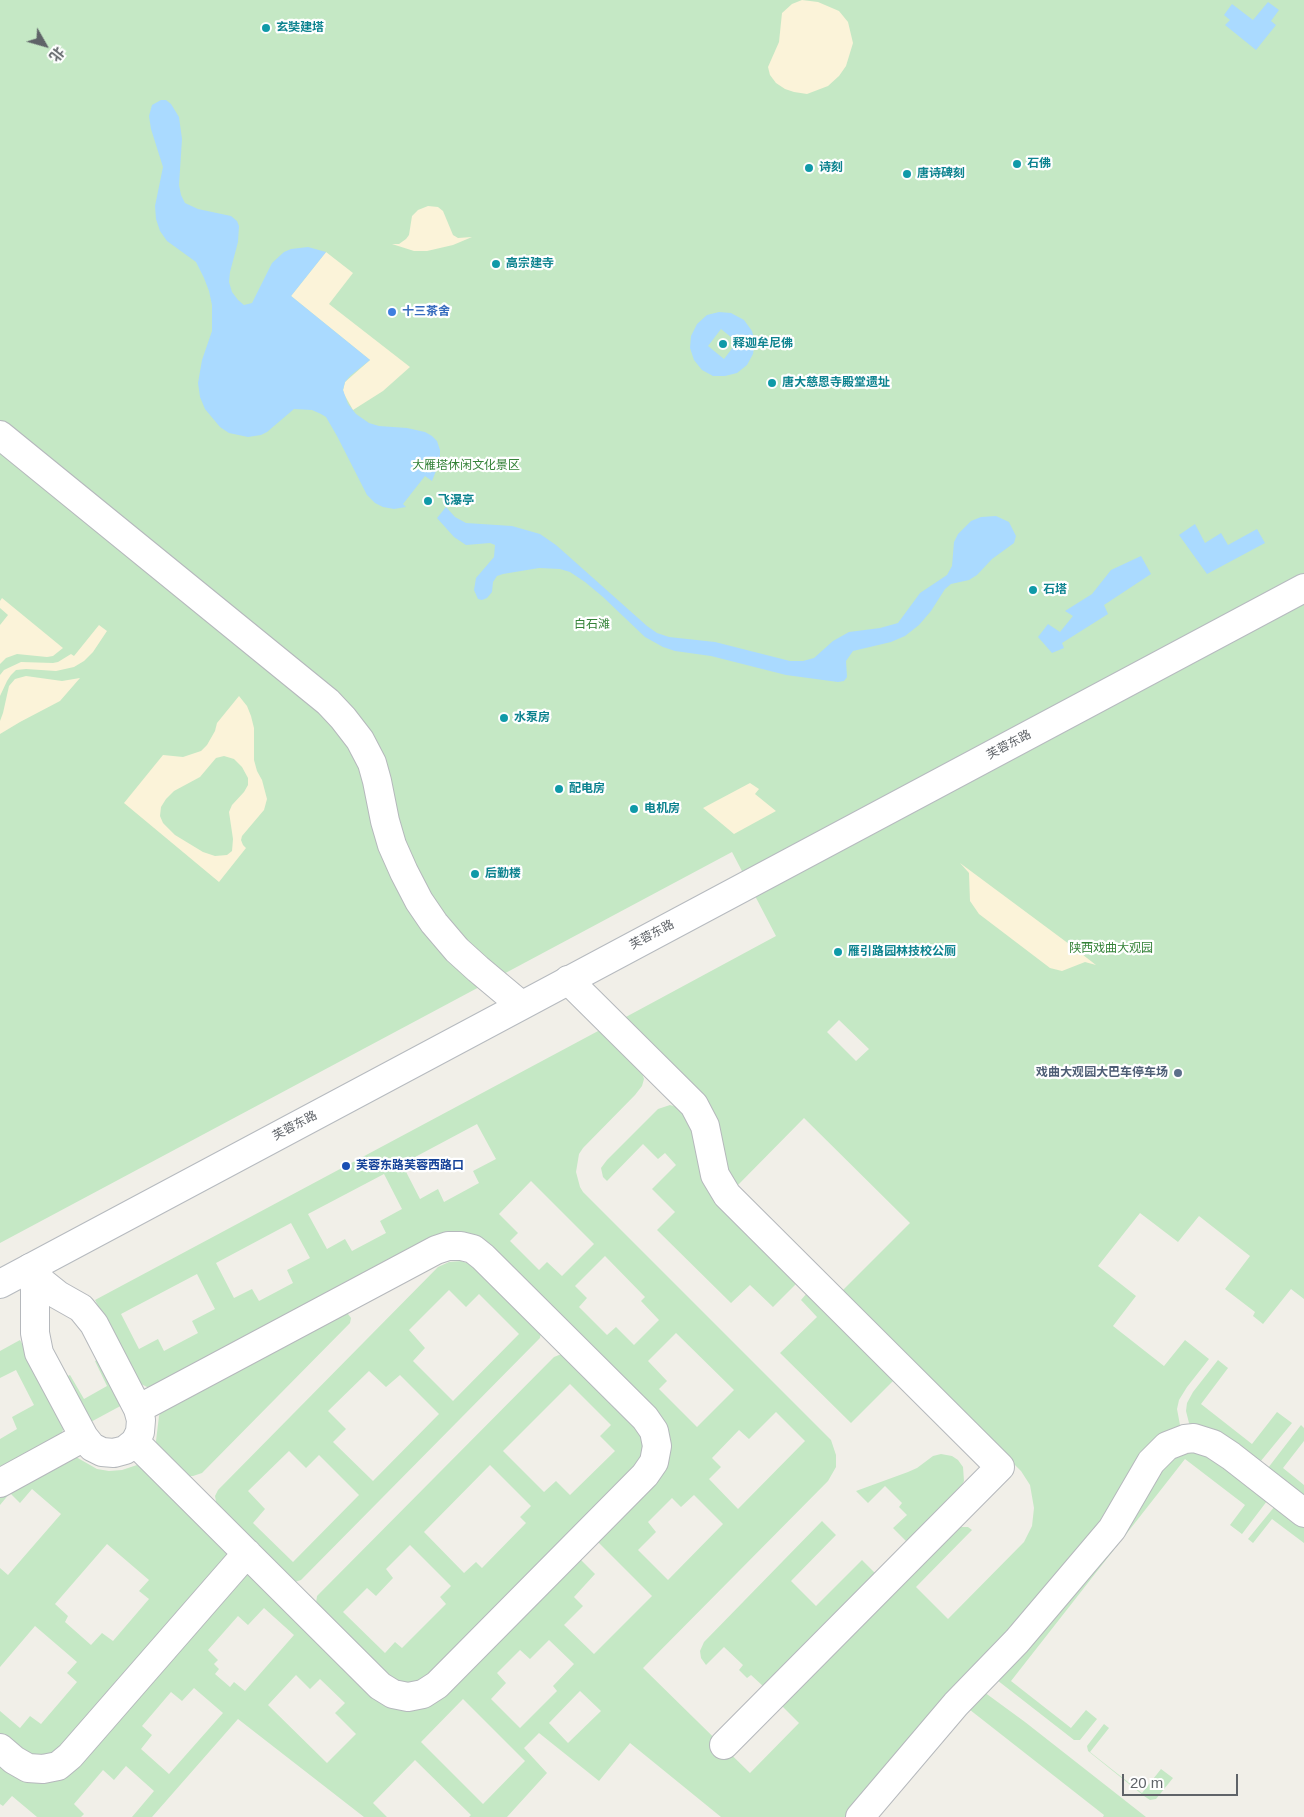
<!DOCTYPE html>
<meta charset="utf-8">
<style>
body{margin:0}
#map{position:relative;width:1304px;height:1817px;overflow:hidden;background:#f1efe8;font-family:Arial,"Noto Sans SC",sans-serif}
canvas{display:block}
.north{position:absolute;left:20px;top:20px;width:50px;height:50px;-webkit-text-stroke:4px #fff;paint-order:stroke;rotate:128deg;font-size:14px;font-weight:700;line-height:20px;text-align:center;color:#5f6368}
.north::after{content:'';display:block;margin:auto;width:18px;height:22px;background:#5f6368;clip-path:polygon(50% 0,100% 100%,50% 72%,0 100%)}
.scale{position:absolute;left:1122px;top:1774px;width:116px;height:22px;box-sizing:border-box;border:2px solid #5f6368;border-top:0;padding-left:6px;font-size:15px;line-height:18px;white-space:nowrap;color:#5f6368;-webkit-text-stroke:4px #fff;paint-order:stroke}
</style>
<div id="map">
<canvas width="1304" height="1817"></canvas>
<div class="north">北</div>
<div class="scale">20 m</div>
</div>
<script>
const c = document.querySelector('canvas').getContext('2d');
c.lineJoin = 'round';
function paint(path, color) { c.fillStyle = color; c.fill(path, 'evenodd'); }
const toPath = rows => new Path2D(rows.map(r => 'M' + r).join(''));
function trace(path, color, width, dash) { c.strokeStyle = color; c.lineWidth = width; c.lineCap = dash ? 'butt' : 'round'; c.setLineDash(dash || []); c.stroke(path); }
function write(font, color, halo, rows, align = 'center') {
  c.font = font + ' Arial,"Noto Sans SC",sans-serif'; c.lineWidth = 4.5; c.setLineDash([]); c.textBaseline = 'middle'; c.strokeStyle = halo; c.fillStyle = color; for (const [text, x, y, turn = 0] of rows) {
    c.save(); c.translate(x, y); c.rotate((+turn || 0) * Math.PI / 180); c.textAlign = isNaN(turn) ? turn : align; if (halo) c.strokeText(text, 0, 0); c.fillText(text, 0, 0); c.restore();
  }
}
paint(toPath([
 [0,0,1304,0,1304,1299,1291,1289,1263,1324,1253,1316,1255,1312,1225,1289,1250,1256,1199,1216,1178,1242,1140,1213,1098,1266,1136,1296,1113,1326,1164,1366,1185,1340,1209,1359,1187,1387,1179,1400,1177,1409,1180,1425,1177,1430,1112,1512,849,1817,721,1817,630,1743,599,1781,539,1733,524,1748,547,1773,507,1817,469,1817,471,1815,415,1760,373,1803,387,1817,364,1817,238,1719,152,1817,132,1817,154,1791,126,1766,114,1780,103,1770,74,1804,84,1814,81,1817,37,1817,12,1796,3,1806,0,1804,0,1763,29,1780,242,1577,248,1575,254,1577,403,1708,667,1457,481,1241,149,1388,137,1382,95,1300,600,1030,642,1073,644,1079,642,1086,635,1095,583,1148,579,1154,576,1172,580,1187,583,1192,831,1440,836,1455,836,1467,828,1481,643,1668,750,1773,799,1723,781,1705,955,1529,961,1527,968,1527,972,1530,916,1587,948,1619,1024,1542,1032,1526,1034,1508,1030,1485,1021,1471,841,1292,910,1223,804,1118,736,1187,727,1171,718,1122,707,1100,624,1018,776,936,732,852,0,1243],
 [839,1020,869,1049,856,1061,827,1032],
 [477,1124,496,1159,473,1171,479,1183,444,1202,438,1189,420,1199,402,1164],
 [384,1174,402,1209,380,1221,386,1233,352,1251,345,1239,327,1249,308,1214],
 [531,1181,594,1244,562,1276,547,1262,539,1270,510,1241,518,1233,499,1214],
 [291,1223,310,1258,287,1270,293,1283,259,1301,252,1289,234,1298,216,1263],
 [605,1256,645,1297,641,1301,659,1320,634,1345,616,1327,607,1335,579,1307,587,1298,575,1286],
 [197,1274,215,1309,192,1321,198,1333,164,1351,158,1339,139,1349,121,1314],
 [676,1333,734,1390,697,1427,659,1389,667,1381,648,1361],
 [776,1412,805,1441,738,1509,709,1479,721,1467,712,1458,739,1430,749,1439],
 [694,1495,723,1524,668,1580,638,1550,656,1532,648,1522,672,1498,681,1507],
 [597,1541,652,1596,594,1654,564,1625,583,1606,574,1597,595,1574,579,1558],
 [264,1608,294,1635,245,1691,234,1682,230,1687,215,1674,219,1669,214,1664,218,1660,208,1650,238,1616,248,1625],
 [549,1640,574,1664,553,1686,557,1691,520,1728,491,1699,506,1683,497,1673,520,1650,530,1659],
 [296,1675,310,1689,320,1679,345,1703,335,1713,356,1734,327,1763,268,1705],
 [194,1688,223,1713,169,1774,141,1749,152,1735,142,1726,171,1692,182,1701],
 [580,1691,601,1711,568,1743,549,1723],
 [463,1699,525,1761,483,1804,421,1742],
 [670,1105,677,1107,689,1119,705,1185,714,1201,797,1283,773,1307,750,1285,731,1303,657,1230,675,1212,652,1189,676,1165,665,1153,658,1159,643,1144,607,1181,603,1177,601,1168,607,1160,658,1109],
 [461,1261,473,1265,541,1332,540,1338,301,1580,295,1582,289,1580,217,1507,215,1496,218,1490,438,1267,449,1262],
 [449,1290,466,1307,479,1294,519,1334,453,1401,413,1361,425,1348,409,1330],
 [369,1371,386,1387,400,1375,439,1414,373,1481,333,1442,346,1429,328,1411],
 [289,1451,306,1468,319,1455,359,1495,293,1562,253,1523,265,1509,248,1491],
 [807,1293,894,1380,851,1423,780,1353,817,1317,801,1300],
 [343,1313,348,1314,351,1318,350,1323,202,1473,193,1476,187,1476,157,1448,156,1441,159,1416,162,1409],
 [20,1340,59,1413,64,1423,63,1430,60,1436,0,1470,0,1439,17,1429,12,1417,34,1405,16,1370,0,1378,0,1351],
 [559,1355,565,1355,633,1422,646,1442,642,1461,422,1682,398,1684,318,1608,316,1603,317,1596,554,1357],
 [570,1384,611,1425,600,1436,615,1451,570,1495,556,1481,544,1492,503,1451],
 [490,1465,531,1506,520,1517,526,1523,482,1568,476,1562,464,1573,424,1532],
 [410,1545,451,1586,440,1597,446,1604,402,1648,395,1642,385,1653,343,1612,367,1588,376,1596,393,1578,386,1569],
 [103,1357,126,1403,87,1424,63,1378,70,1375,84,1399,107,1386,95,1361],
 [1218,1360,1228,1368,1201,1404,1252,1444,1277,1412,1292,1423,1260,1462,1193,1429,1189,1423,1186,1411,1187,1403,1193,1392],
 [1301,1425,1304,1428,1304,1441,1283,1468,1304,1485,1304,1501,1268,1468],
 [1203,1449,1267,1501,1242,1534,1230,1525,1245,1505,1185,1459,1011,1681,1071,1728,1086,1710,1097,1719,1080,1740,1074,1740,997,1680,1170,1454],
 [941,1454,952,1456,958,1460,963,1467,964,1481,959,1490,907,1542,893,1528,907,1515,899,1507,902,1503,885,1486,868,1503,856,1491,908,1472,917,1468,933,1456],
 [76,1457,97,1469,109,1471,122,1470,137,1465,143,1467,227,1551,228,1557,61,1750,50,1757,23,1753,0,1734,0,1711,20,1728,30,1716,41,1724,77,1682,67,1673,77,1662,35,1626,0,1667,0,1568,8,1575,61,1514,32,1489,20,1503,10,1493,0,1505,0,1496,71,1458],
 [107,1544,149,1580,139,1591,149,1599,113,1641,102,1633,91,1645,65,1622,68,1616,55,1604],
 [1275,1506,1304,1524,1304,1543,1272,1519,1253,1543,1248,1539],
 [822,1521,836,1535,791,1581,816,1606,862,1560,876,1574,764,1687,751,1675,747,1678,739,1670,743,1665,724,1647,706,1665,701,1658,700,1651,704,1642],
 [984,1692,1025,1722,1146,1817,1103,1817,1104,1815,965,1706],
 [1104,1724,1109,1728,1090,1752,1142,1793,1161,1769,1173,1778,1156,1799,1150,1800,1144,1796,1088,1751,1087,1746]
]), '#c5e8c5');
paint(toPath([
 [802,0,818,2,839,11,848,22,853,43,846,66,839,76,828,86,807,94,794,92,785,89,776,83,770,75,768,67,779,42,782,13,792,4],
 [428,206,438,207,443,211,453,235,458,238,472,237,453,245,427,251,414,251,392,244,399,244,406,239,409,235,412,216,418,210],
 [326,252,353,273,329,304,410,367,383,391,353,410,344,394,343,390,345,382,370,360,291,296],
 [2,598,63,648,53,656,47,657,17,654,6,658,0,664,0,625,8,615,0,608,0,601],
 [99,625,107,631,93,652,84,661,74,667,56,671,26,669,16,670,11,675,7,681,0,696,0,675,4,670,21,662,53,663,58,662,71,654,74,656],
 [26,676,62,681,80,678,60,701,20,722,0,734,0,721,3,713,9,686,15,679],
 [239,696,247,706,251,716,254,728,254,760,257,771,262,780,267,799,264,810,242,836,241,840,243,845,246,848,219,882,124,803,163,755,183,757,201,751,207,745,215,731,217,723],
 [224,756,234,759,242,767,248,778,248,785,244,792,232,805,229,812,233,839,232,851,227,855,215,856,203,852,175,835,163,823,160,816,161,807,166,799,174,791,200,777,216,758],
 [750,783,759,789,755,794,776,811,734,834,703,808],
 [960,863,1065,941,1096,965,1085,962,1062,971,1050,968,979,914,970,901,969,873]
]), '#fbf3d9');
paint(toPath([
 [1268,2,1279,10,1271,21,1276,25,1256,50,1225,25,1230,20,1224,15,1232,4,1253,20],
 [161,100,166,100,171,104,179,117,182,139,179,185,181,195,185,203,198,209,231,216,237,221,239,226,238,242,230,272,229,282,232,292,238,300,244,305,252,303,272,263,284,252,291,249,308,247,326,252,291,296,370,360,350,376,345,382,343,390,348,404,356,414,369,423,379,426,407,428,425,432,432,436,437,441,440,450,440,461,432,481,425,476,403,504,406,507,394,509,383,507,375,503,367,495,337,436,326,417,321,414,312,410,294,409,267,432,261,435,248,437,229,433,220,427,205,409,200,397,198,383,202,360,212,331,212,305,209,291,204,278,196,262,167,241,160,231,156,219,155,206,163,167,151,129,149,116,152,105],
 [719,312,731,313,744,320,752,331,755,342,753,354,747,365,737,373,725,376,713,376,702,370,694,360,690,348,691,336,697,324,707,315],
 [721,329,737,342,724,359,708,346],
 [446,507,455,517,466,523,512,526,540,534,556,545,647,626,657,633,669,637,715,642,790,661,803,661,814,658,833,641,849,632,880,628,898,623,920,593,947,575,952,566,954,542,958,534,971,521,981,517,996,516,1009,522,1016,536,1014,543,992,559,977,575,969,580,951,584,945,589,931,611,919,625,905,636,891,642,853,651,846,661,847,677,844,681,838,682,786,675,711,656,675,651,663,647,645,637,603,597,585,582,570,572,560,569,539,568,503,574,497,576,493,582,492,592,487,598,482,600,478,599,474,590,476,578,494,557,495,545,490,543,466,545,454,537,437,518],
 [1195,524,1205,543,1221,533,1228,545,1257,529,1265,543,1207,574,1179,535],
 [1141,556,1151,574,1104,605,1108,614,1062,643,1064,648,1052,653,1038,637,1048,624,1060,632,1073,616,1065,611,1092,594,1111,570]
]), '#aadaff');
const minor = toPath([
 [0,435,328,702,343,718,360,740,372,763,377,781,385,821,392,845,404,872,419,901,434,923,457,950,478,969,521,1005],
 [568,980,694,1105,705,1126,715,1175,727,1195,1000,1467,724,1745],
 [30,1268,35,1288,35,1333,39,1353,84,1437,92,1447,102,1452,114,1453,125,1450,135,1442,140,1432,141,1420,138,1409,436,1250,448,1246,461,1246,473,1249,483,1257,645,1418,654,1431,657,1446,654,1462,645,1475,437,1685,423,1694,408,1697,393,1694,380,1686,135,1442],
 [30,1268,43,1283,58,1295,81,1308,94,1324,138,1409],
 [0,1483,84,1437],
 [0,1748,14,1760,28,1768,43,1769,58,1766,70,1756,247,1553],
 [860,1817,956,1704,1017,1641,1112,1529,1151,1462,1167,1446,1185,1439,1194,1438,1213,1444,1231,1456,1304,1513]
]);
const secondary = toPath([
 [0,1284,1304,588]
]);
trace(minor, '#b5b8bc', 30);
trace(secondary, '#b6babf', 30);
trace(minor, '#fff', 28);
trace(secondary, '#fff', 28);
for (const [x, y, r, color] of [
 [266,28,5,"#0f9aa8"],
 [1017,164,5,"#0f9aa8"],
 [809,168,5,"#0f9aa8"],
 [907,174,5,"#0f9aa8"],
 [496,264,5,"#0f9aa8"],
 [392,312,5,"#3f7fe0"],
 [723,344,5,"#0f9aa8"],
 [772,383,5,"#0f9aa8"],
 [428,501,5,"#0f9aa8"],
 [1033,590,5,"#0f9aa8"],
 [504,718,5,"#0f9aa8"],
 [559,789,5,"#0f9aa8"],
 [634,809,5,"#0f9aa8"],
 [475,874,5,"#0f9aa8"],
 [838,952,5,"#0f9aa8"],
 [1178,1073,5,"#5c6f8a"],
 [346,1166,5,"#1a4fb4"]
]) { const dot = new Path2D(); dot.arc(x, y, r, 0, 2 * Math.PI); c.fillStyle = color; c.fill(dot); trace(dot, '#fff', 2); }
write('bold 12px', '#0d838f', '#fff', [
 ["玄奘建塔",276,28],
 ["石佛",1027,164],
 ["诗刻",819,168],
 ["唐诗碑刻",917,174],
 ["高宗建寺",506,264],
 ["释迦牟尼佛",733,344],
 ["唐大慈恩寺殿堂遗址",782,383],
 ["飞瀑亭",438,501],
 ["石塔",1043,590],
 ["水泵房",514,718],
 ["配电房",569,789],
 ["电机房",644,809],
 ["后勤楼",485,874],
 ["雁引路园林技校公厕",848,952]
], 'left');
write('bold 12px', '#366cbe', '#fff', [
 ["十三茶舍",402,312]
], 'left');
write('12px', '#348238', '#fff', [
 ["大雁塔休闲文化景区",466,466],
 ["白石滩",592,625],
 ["陕西戏曲大观园",1111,949]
]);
write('12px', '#5f6368', '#fff', [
 ["芙蓉东路",1009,745,-28],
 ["芙蓉东路",652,935,-28],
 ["芙蓉东路",295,1126,-28]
]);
write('bold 12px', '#4e5e75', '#fff', [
 ["戏曲大观园大巴车停车场",1168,1073]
], 'right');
write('bold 12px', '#164399', '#fff', [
 ["芙蓉东路芙蓉西路口",356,1166]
], 'left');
</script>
